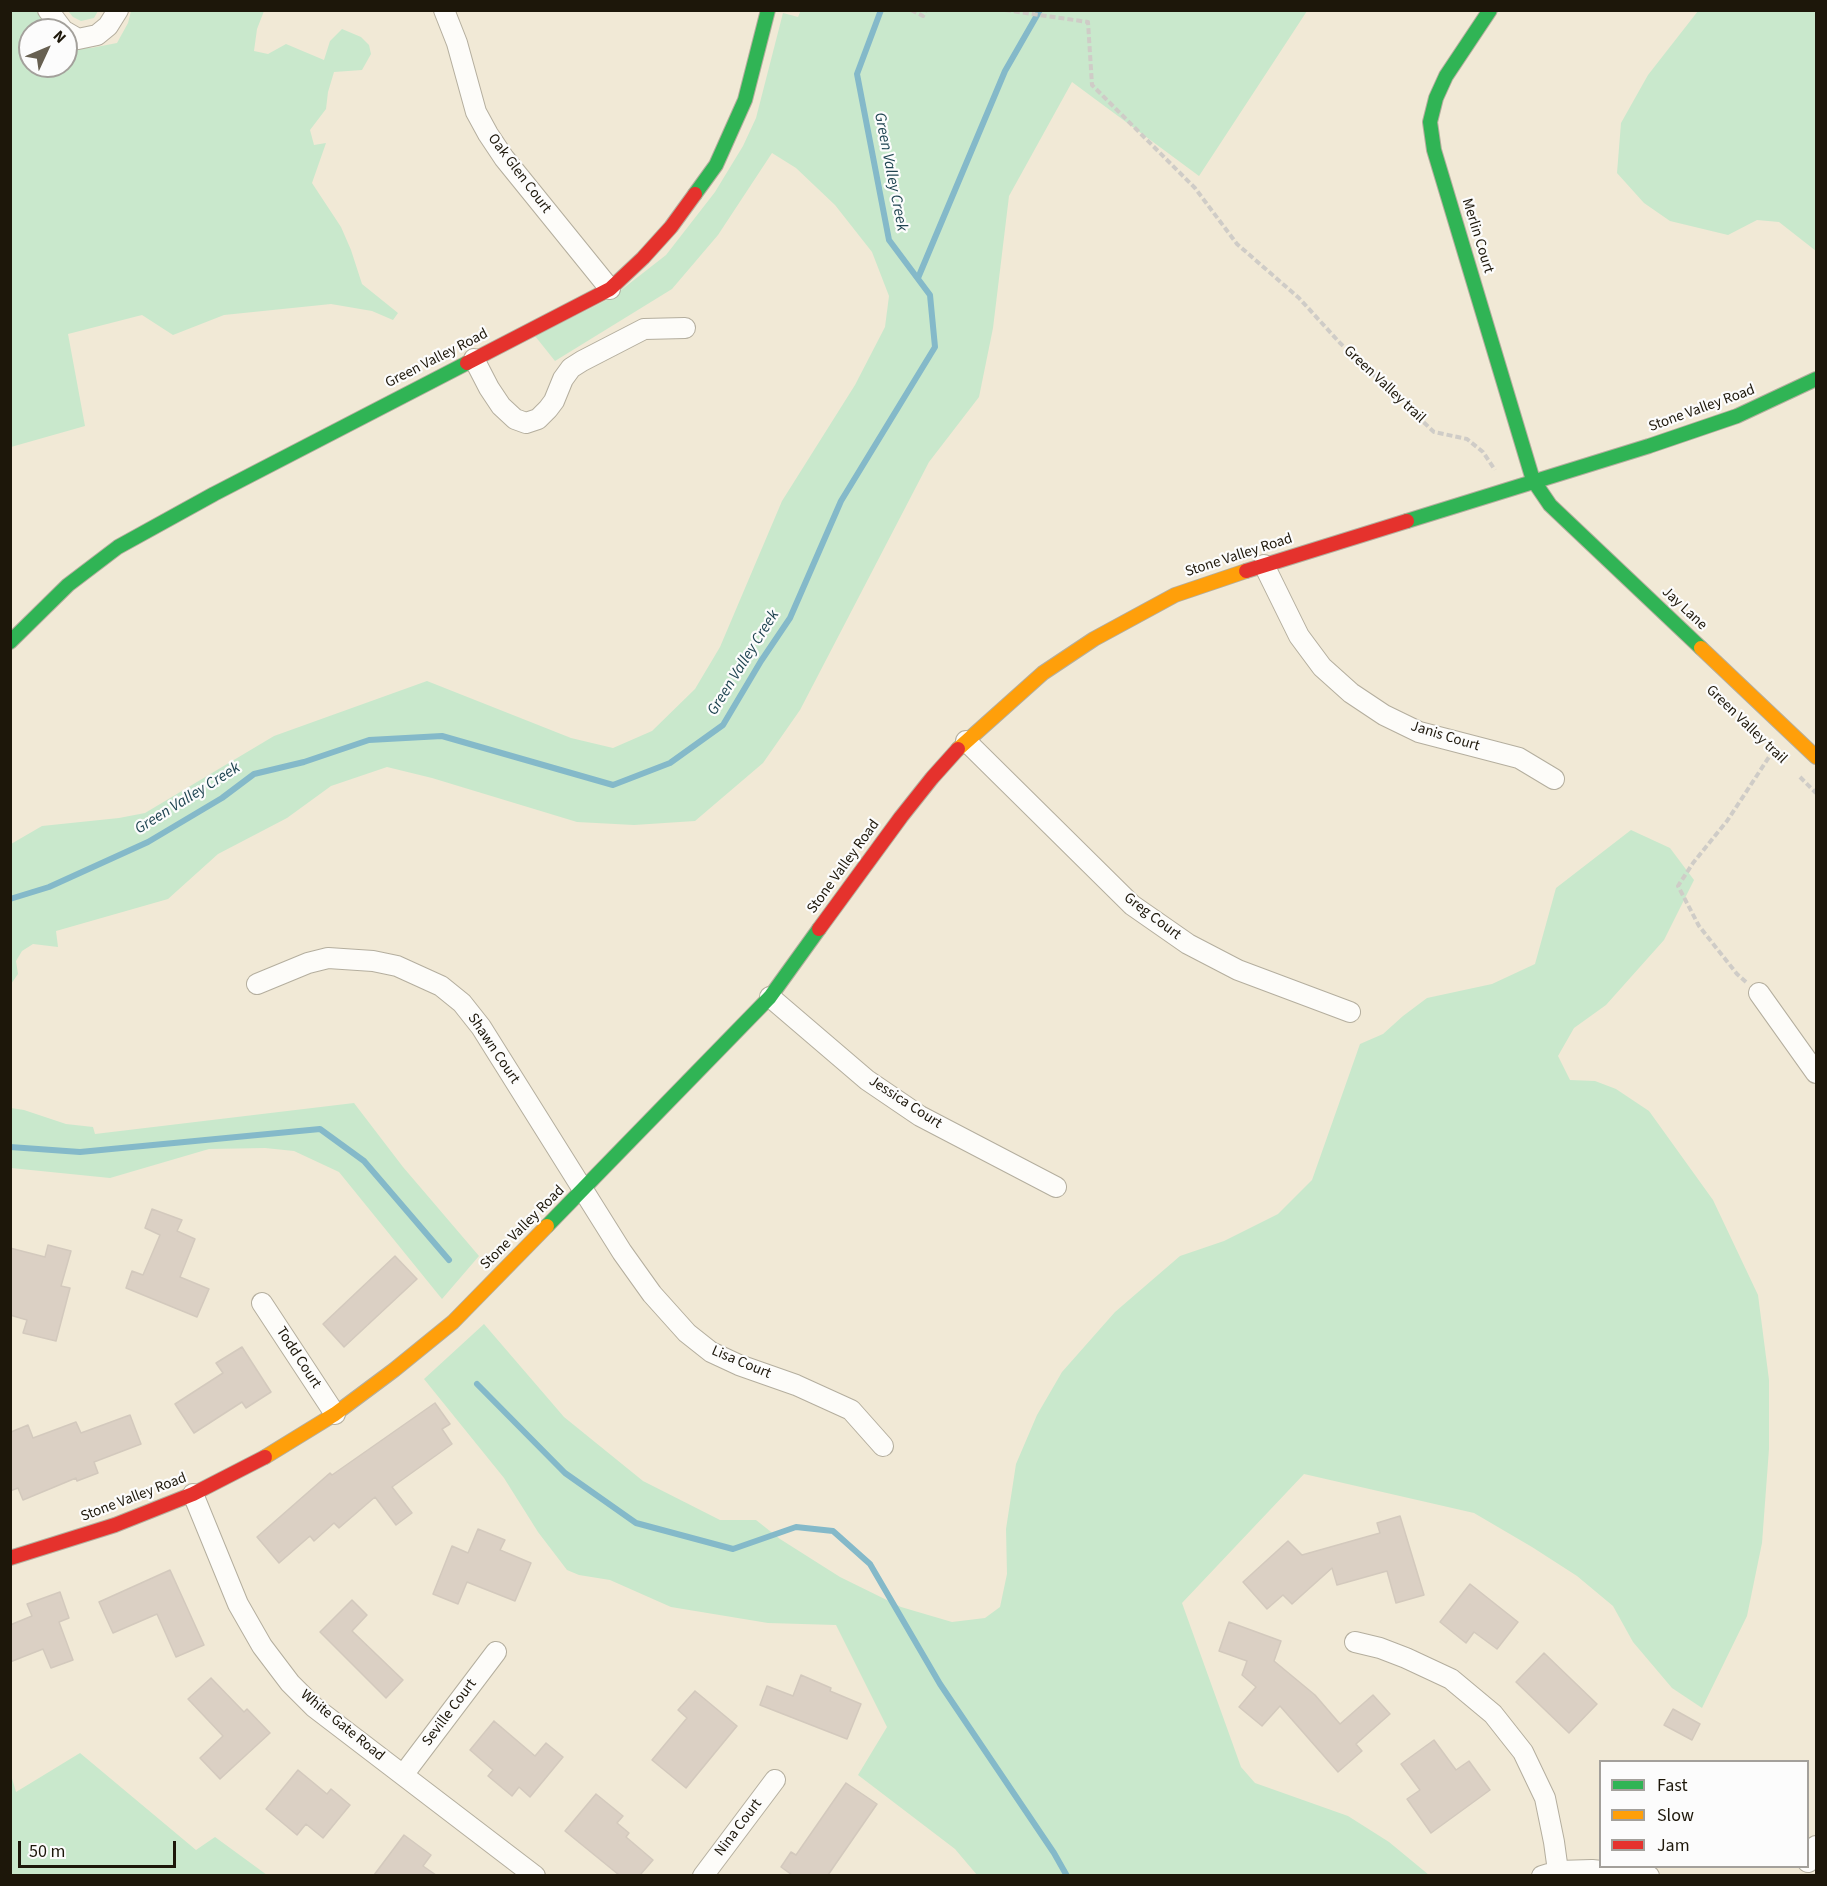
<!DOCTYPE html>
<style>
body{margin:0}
#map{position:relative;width:1827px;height:1886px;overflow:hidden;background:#f1e9d6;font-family:"Source Sans 3",sans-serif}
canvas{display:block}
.frame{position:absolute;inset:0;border:12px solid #1d170a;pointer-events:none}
.legend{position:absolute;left:1599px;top:1760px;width:210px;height:108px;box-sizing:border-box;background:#fcfcfc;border:2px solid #a3a09b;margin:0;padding:8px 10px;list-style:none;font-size:18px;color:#1d170a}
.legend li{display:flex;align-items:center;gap:12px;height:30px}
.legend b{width:30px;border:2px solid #a3a09b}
.north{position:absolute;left:18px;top:18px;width:60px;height:60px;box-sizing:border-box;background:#fcfcfc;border:2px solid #a3a09b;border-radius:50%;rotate:46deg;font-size:16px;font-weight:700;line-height:24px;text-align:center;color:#1d170a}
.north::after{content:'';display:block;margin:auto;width:21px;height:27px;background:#676051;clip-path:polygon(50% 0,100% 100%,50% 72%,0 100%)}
.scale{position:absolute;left:18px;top:1841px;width:158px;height:27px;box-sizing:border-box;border:3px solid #1d170a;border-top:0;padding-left:8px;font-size:18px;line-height:21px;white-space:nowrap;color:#1d170a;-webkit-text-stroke:4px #fcfcfc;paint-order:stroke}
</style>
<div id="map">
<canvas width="1827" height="1886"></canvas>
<div class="frame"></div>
<ul class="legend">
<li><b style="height:8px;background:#30b455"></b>Fast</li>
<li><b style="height:8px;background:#ff9f0a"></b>Slow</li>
<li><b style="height:8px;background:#e5322d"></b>Jam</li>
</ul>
<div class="north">N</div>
<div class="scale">50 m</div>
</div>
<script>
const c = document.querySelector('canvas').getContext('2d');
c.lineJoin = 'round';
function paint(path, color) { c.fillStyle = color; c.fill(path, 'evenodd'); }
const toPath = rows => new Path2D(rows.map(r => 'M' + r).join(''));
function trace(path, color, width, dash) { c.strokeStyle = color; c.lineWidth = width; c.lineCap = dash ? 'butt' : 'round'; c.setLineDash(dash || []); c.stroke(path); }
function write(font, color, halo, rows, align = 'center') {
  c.font = font + ' "Source Sans 3",sans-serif'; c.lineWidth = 4.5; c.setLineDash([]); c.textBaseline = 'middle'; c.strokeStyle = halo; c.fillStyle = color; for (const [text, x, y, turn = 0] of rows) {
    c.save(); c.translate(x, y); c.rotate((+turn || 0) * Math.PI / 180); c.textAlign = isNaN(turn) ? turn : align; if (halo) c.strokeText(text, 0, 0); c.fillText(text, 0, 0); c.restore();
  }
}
paint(toPath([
 [801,10,1307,11,1199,176,1072,82,1009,196,993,328,979,397,929,462,800,710,763,763,695,821,634,825,577,822,432,778,387,767,331,786,287,818,218,854,168,899,56,931,58,947,33,944,22,951,16,961,18,974,11,984,11,844,42,826,119,818,145,813,274,736,427,681,571,738,613,748,652,731,695,689,720,647,782,501,855,385,885,327,889,296,872,252,835,205,796,168,772,153,718,235,672,289,555,361,535,336,611,298,666,255,715,192,743,146,756,118,783,13,798,17],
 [11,11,37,11,48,30,30,30,30,66,66,66,66,44,70,47,91,48,117,43,128,23,131,11,264,11,257,29,254,51,268,54,286,44,324,60,330,41,342,29,361,37,369,45,371,54,362,70,334,72,328,92,326,109,310,130,314,145,326,143,312,183,341,227,351,250,362,284,398,313,393,320,372,311,331,304,224,315,173,335,142,315,68,334,85,426,11,447],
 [68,11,98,11,94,18,81,21,73,17],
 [1698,11,1816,11,1816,251,1779,222,1757,220,1728,235,1670,221,1644,203,1617,173,1621,123,1648,75],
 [1631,830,1670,848,1694,880,1664,940,1606,1005,1574,1028,1558,1056,1570,1080,1595,1081,1616,1089,1649,1111,1713,1200,1758,1295,1769,1380,1769,1449,1762,1543,1747,1616,1702,1708,1672,1688,1633,1642,1613,1606,1577,1576,1532,1547,1474,1513,1304,1474,1182,1603,1241,1767,1255,1783,1348,1816,1389,1842,1429,1875,977,1875,955,1849,858,1775,887,1727,836,1625,768,1623,671,1607,610,1580,579,1575,567,1570,538,1532,504,1478,424,1379,484,1324,564,1417,643,1481,720,1520,756,1520,780,1539,840,1577,901,1607,952,1622,985,1618,1000,1607,1007,1574,1006,1529,1016,1464,1037,1415,1062,1372,1115,1312,1180,1256,1224,1241,1278,1214,1312,1180,1360,1044,1383,1034,1403,1016,1427,998,1492,984,1535,964,1556,888],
 [354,1103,403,1167,479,1256,442,1299,339,1172,294,1151,265,1148,209,1149,110,1178,11,1168,11,1108,24,1110,66,1124,93,1127,95,1134],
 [80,1753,196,1850,215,1837,267,1875,11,1875,11,1775,16,1792]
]), '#c9e8cc');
trace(toPath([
 [918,278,1005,71,1040,10],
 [10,899,49,887,148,842,222,798,254,774,304,762,369,740,442,736,613,785,670,763,723,725,761,661,790,618,841,501,935,347,930,295,889,240,857,74,881,10],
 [10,1147,80,1152,320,1129,364,1161,449,1260],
 [477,1384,565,1473,636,1523,733,1549,796,1527,833,1531,870,1564,940,1684,1054,1853,1067,1876]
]), '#84b9c9', 6);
const building = toPath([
 [152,1209,182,1220,177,1231,195,1239,180,1277,209,1289,197,1317,126,1288,132,1271,143,1275,160,1235,145,1228,152,1209],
 [48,1245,71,1251,61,1286,70,1288,56,1341,23,1333,27,1320,10,1315,10,1248,45,1257,48,1245],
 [395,1256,417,1279,344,1347,323,1324,395,1256],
 [242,1347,271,1392,246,1408,242,1402,194,1433,175,1404,223,1373,216,1363,242,1347],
 [435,1403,450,1424,442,1429,452,1444,392,1487,412,1513,396,1525,375,1497,339,1528,334,1523,314,1541,310,1536,279,1563,257,1537,330,1473,332,1475,435,1403],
 [130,1415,141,1444,94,1462,98,1473,77,1481,76,1478,23,1500,18,1488,10,1491,11,1432,28,1425,33,1438,76,1422,81,1433,130,1415],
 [1400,1516,1424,1595,1396,1603,1387,1571,1337,1585,1332,1568,1292,1604,1283,1595,1267,1609,1243,1582,1288,1541,1302,1555,1380,1533,1377,1523,1400,1516],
 [478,1529,505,1540,500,1550,531,1563,515,1601,467,1582,458,1604,433,1594,452,1546,468,1553,478,1529],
 [170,1570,204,1645,176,1657,157,1614,113,1633,99,1602,170,1570],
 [1470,1584,1518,1622,1497,1649,1474,1632,1466,1643,1440,1622,1470,1584],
 [60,1592,69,1618,59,1622,73,1660,51,1668,43,1649,10,1662,10,1625,32,1616,27,1604,60,1592],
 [352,1600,367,1615,352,1631,403,1680,386,1698,320,1632,352,1600],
 [1229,1622,1281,1641,1274,1661,1315,1695,1340,1724,1373,1695,1390,1714,1356,1744,1362,1751,1338,1772,1280,1706,1262,1726,1239,1707,1256,1687,1242,1675,1247,1661,1219,1651,1229,1622],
 [1544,1653,1597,1704,1569,1733,1516,1682,1544,1653],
 [801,1675,831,1688,830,1691,861,1704,847,1739,760,1705,767,1686,793,1696,801,1675],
 [211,1678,244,1712,247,1709,270,1733,220,1779,200,1758,223,1736,188,1699,211,1678],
 [695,1691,737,1726,686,1788,652,1760,687,1718,678,1710,695,1691],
 [1673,1709,1700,1724,1692,1740,1664,1725,1673,1709],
 [494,1721,535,1756,546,1743,563,1757,530,1797,519,1787,512,1796,488,1776,493,1770,470,1750,494,1721],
 [1434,1740,1456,1770,1469,1761,1490,1790,1431,1833,1407,1799,1420,1790,1401,1764,1434,1740],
 [298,1770,327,1794,331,1789,350,1805,323,1838,306,1824,297,1835,266,1809,298,1770],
 [846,1783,877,1804,828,1875,792,1875,781,1867,791,1852,796,1855,846,1783],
 [596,1794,623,1816,617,1823,629,1833,626,1837,653,1860,640,1875,619,1875,565,1831,596,1794],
 [404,1835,431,1855,423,1866,436,1875,374,1875,404,1835]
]);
paint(building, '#dbd0c4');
trace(building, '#d3c9bd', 1.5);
const street = toPath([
 [48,10,63,30],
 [444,10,457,43,476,112,488,134,504,158,610,289],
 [66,32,78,39,97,35,108,26,118,10],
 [474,359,489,388,501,406,515,419,526,423,538,419,548,409,554,401,563,379,571,368,582,361,644,329,685,328],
 [1264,565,1299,636,1322,667,1351,693,1384,715,1419,732,1519,758,1554,779],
 [966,741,1132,905,1188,944,1238,970,1350,1012],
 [257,984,308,963,328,958,373,961,397,966,441,986,462,1003,481,1027,622,1252,652,1294,687,1333,711,1352,739,1365,796,1385,851,1410,883,1446],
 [1759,993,1816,1073],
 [770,997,867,1080,920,1116,1056,1187],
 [262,1303,335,1414],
 [193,1494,238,1604,262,1646,290,1683,314,1707,535,1876],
 [1355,1642,1380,1648,1406,1658,1451,1679,1493,1714,1523,1752,1545,1798,1554,1842,1558,1871],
 [403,1775,496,1652],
 [1808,1862,1816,1846],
 [703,1876,775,1780],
 [1542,1876,1558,1871,1592,1870,1649,1876]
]);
const fast = toPath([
 [1490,10,1446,76,1436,98,1430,122,1434,150,1533,480,1550,505,1701,648],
 [695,194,716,165,745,100,768,10],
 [1407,521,1649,446,1737,416,1816,379],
 [10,642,68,585,118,547,214,494,467,363],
 [547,1226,770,997,819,929]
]);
const slow = toPath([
 [1701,648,1816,757],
 [958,749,1043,673,1094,639,1175,595,1246,571],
 [265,1457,335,1414,394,1370,453,1322,547,1226]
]);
const jam = toPath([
 [467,363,610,289,643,258,671,227,695,194],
 [1246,571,1407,521],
 [819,929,901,817,932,778,958,749],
 [10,1558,115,1525,193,1494,265,1457]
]);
trace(street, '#b4ae9e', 22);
trace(fast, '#b4ae9e', 16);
trace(slow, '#b4ae9e', 16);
trace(jam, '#b4ae9e', 16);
trace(toPath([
 [911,10,923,16,926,10],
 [1005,10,1088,22,1092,85,1195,188,1237,244,1299,298,1340,343,1434,432,1467,439,1483,452,1495,470],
 [1800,777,1816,793],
 [1746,982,1737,974,1699,926,1678,886,1693,863,1727,821,1773,751]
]), '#cfccc7', 4, [6, 3]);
trace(street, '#fdfcf9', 20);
trace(fast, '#30b455', 14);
trace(slow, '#ff9f0a', 14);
trace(jam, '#e5322d', 14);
write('15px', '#1d170a', '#fcfcfc', [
 ["Oak Glen Court",519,174,53],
 ["Merlin Court",1477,236,73],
 ["Green Valley Road",437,359,-27],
 ["Green Valley trail",1384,385,43],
 ["Stone Valley Road",1702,409,-20],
 ["Stone Valley Road",1239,556,-18],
 ["Jay Lane",1684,609,43],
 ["Green Valley trail",1746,725,44],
 ["Janis Court",1445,737,17],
 ["Stone Valley Road",844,867,-54],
 ["Greg Court",1152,917,37],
 ["Shawn Court",493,1049,56],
 ["Jessica Court",905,1103,33],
 ["Stone Valley Road",523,1228,-45],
 ["Todd Court",298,1358,57],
 ["Lisa Court",741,1363,23],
 ["Stone Valley Road",134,1498,-21],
 ["Seville Court",450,1713,-53],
 ["White Gate Road",342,1726,39],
 ["Nina Court",739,1828,-53]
]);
write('italic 16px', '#1f4451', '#fcfcfc', [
 ["Green Valley Creek",890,172,79],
 ["Green Valley Creek",744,663,-58],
 ["Green Valley Creek",188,799,-32]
]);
</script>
